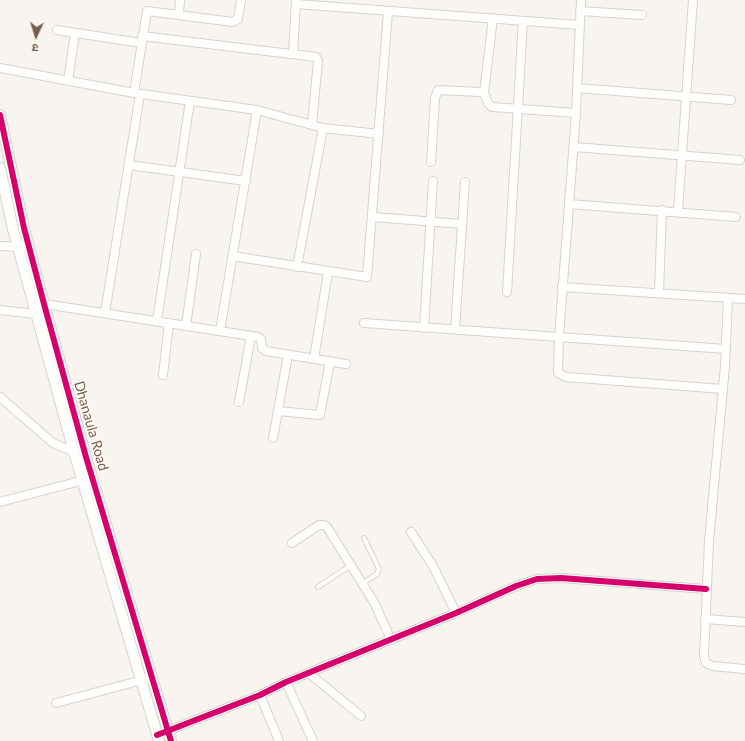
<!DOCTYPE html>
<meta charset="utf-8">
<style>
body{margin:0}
#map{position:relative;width:745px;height:741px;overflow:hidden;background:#f8f5f0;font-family:Lato,"Noto Sans Devanagari",sans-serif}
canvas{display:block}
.north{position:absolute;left:16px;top:16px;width:40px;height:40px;-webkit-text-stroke:3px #fefaf2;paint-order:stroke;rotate:184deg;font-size:11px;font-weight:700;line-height:16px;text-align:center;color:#765d50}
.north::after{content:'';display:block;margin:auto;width:14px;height:18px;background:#765d50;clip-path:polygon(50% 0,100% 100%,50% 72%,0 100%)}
</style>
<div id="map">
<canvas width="745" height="741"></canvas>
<div class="north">उ</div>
</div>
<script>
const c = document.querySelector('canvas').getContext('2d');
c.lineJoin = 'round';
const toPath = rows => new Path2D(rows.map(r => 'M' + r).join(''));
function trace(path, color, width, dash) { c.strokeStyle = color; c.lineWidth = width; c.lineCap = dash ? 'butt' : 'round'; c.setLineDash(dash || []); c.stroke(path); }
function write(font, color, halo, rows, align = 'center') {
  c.font = font + ' Lato,sans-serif'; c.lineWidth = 3; c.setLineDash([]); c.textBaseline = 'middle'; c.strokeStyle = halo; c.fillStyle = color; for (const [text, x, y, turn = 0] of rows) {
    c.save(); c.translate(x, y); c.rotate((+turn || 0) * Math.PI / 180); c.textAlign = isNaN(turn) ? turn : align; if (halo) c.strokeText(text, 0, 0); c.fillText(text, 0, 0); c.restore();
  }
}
const service = toPath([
 [363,583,377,574,379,569,364,538],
 [318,587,351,565]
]);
const minor = toPath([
 [581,0,576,113,559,336,558,373,566,377,723,389],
 [296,4,579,25],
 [580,11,642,15],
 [179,14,180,0],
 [57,30,141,43],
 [142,36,316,57,318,61,312,124],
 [293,53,296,0],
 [0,68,134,93,257,110,323,128,379,134],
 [68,81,75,33],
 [577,88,731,100],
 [134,93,147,11,233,22,238,19,241,0],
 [484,93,493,18],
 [574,147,740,160],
 [431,162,435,98,438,90,479,92,484,93,488,103,492,107,576,113],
 [129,165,246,181],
 [569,204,736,217],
 [678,211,693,0],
 [373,217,462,224],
 [0,246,22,247],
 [232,256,367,277,388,12],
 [297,267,323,128],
 [562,287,745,299],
 [507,292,523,21],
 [659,293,662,210],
 [728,298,725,366,709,541,704,656,706,663,712,666,745,669],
 [38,303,258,337,261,339,262,348,266,351,346,364],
 [0,310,36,314],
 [105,313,140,94],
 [157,321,190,101],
 [364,323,726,349],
 [186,326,196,254],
 [424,328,433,181],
 [455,329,465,182],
 [220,331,257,110],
 [314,359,328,272],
 [163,375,169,323],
 [0,397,53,443,74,452],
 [239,402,251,336],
 [278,411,320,415,330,362],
 [273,438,288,355],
 [0,502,88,479],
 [411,532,433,566,456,613],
 [292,543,319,525,324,525,327,527,375,604,391,640],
 [705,619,745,622],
 [310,674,361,716],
 [286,682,313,741],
 [260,695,279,741],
 [56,703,146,679],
 [157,735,260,695,286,682,456,613,516,586,537,579,561,578,706,589]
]);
const tertiary = toPath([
 [0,115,24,228,44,304,86,457,171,741],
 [0,168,13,229,74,452,159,741]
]);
trace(service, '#d8d2ce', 6);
trace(minor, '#d8d2ce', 10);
trace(tertiary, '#d8d2ce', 12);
trace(service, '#fefefd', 4);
trace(minor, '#fefefd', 8);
trace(tertiary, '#fefefd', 10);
trace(toPath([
 [0,115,24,228,44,304,86,457,171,741],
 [157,735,260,695,286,682,456,613,516,586,537,579,561,578,706,589]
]), '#d6006c', 6);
write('14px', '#765d50', '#fefaf2', [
 ["Dhanaula Road",91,426,74]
]);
</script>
